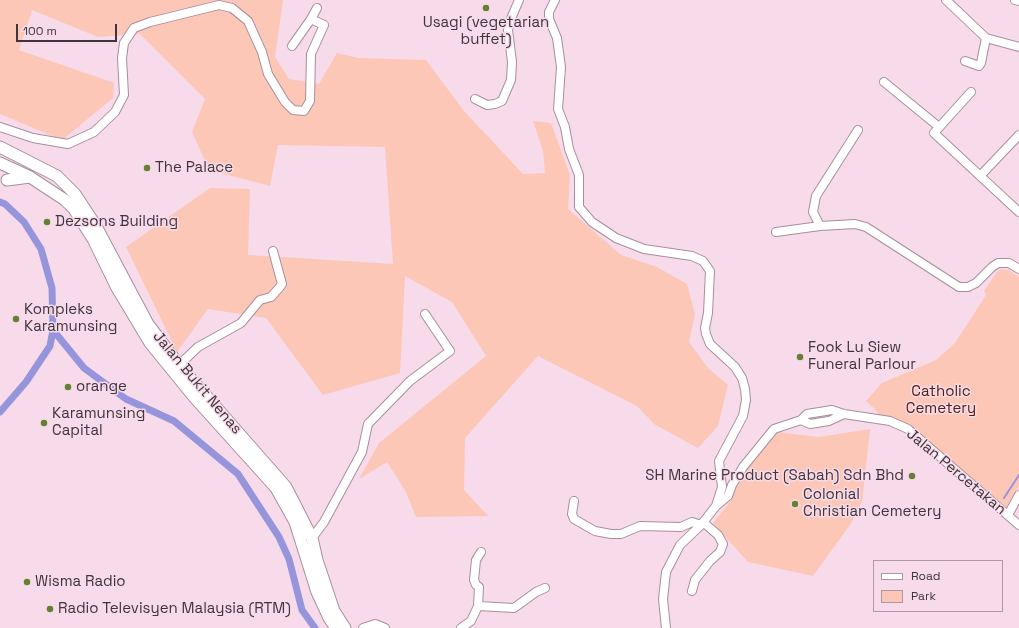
<!DOCTYPE html>
<style>
body{margin:0}
#map{position:relative;width:1019px;height:628px;overflow:hidden;background:#f7dbeb;font-family:"Space Grotesk",sans-serif}
canvas{display:block}
.legend{position:absolute;left:873px;top:560px;width:130px;height:52px;box-sizing:border-box;background:#f7dbeb;border:1px solid #ad98a4;margin:0;padding:5px 7px;list-style:none;font-size:12px;color:#3f343a}
.legend li{display:flex;align-items:center;gap:8px;height:20px}
.legend b{width:20px;border:1px solid #ad98a4}
.scale{position:absolute;left:16px;top:24px;width:101px;height:18px;box-sizing:border-box;border:2px solid #3f343a;border-top:0;padding-left:5px;font-size:12px;line-height:14px;white-space:nowrap;color:#3f343a;-webkit-text-stroke:3px #f7dbeb;paint-order:stroke}
</style>
<div id="map">
<canvas width="1019" height="628"></canvas>
<ul class="legend">
<li><b style="height:5px;background:#fff"></b>Road</li>
<li><b style="height:11px;background:#fcc7b6"></b>Park</li>
</ul>
<div class="scale">100 m</div>
</div>
<script>
const c = document.querySelector('canvas').getContext('2d');
c.lineJoin = 'round';
function paint(path, color) { c.fillStyle = color; c.fill(path, 'evenodd'); }
const toPath = rows => new Path2D(rows.map(r => 'M' + r).join(''));
function trace(path, color, width, dash) { c.strokeStyle = color; c.lineWidth = width; c.lineCap = dash ? 'butt' : 'round'; c.setLineDash(dash || []); c.stroke(path); }
function write(font, color, halo, rows, align = 'center') {
  c.font = font + ' "Space Grotesk",sans-serif'; c.lineWidth = 3; c.setLineDash([]); c.textBaseline = 'middle'; c.strokeStyle = halo; c.fillStyle = color; for (const [text, x, y, turn = 0] of rows) {
    c.save(); c.translate(x, y); c.rotate((+turn || 0) * Math.PI / 180); c.textAlign = isNaN(turn) ? turn : align; if (halo) c.strokeText(text, 0, 0); c.fillText(text, 0, 0); c.restore();
  }
}
paint(toPath([
 [0,0,283,0,275,57,289,79,319,84,337,53,358,58,426,60,464,111,523,174,545,173,543,151,533,121,551,123,570,175,568,209,621,255,657,267,687,284,695,314,689,342,708,368,728,385,718,426,698,448,654,424,637,406,538,356,465,438,464,490,488,516,416,517,406,492,387,462,359,479,379,443,486,356,452,302,405,276,400,373,323,395,266,318,208,309,177,352,126,247,210,188,250,189,248,255,393,264,385,147,278,145,270,186,209,170,192,132,205,99,140,34,98,37,32,10,19,50,114,83,113,98,62,140,0,114],
 [1001,269,1009,270,1019,277,1019,486,1005,509,890,418,878,414,876,410,866,401,882,383,936,360,955,343,986,295,984,291,996,273],
 [870,429,862,502,850,525,813,576,748,562,713,523,733,498,735,488,748,467,777,432,819,437]
]), '#fcc7b6');
trace(toPath([
 [1004,498,1019,475]
]), '#9694da', 2);
trace(toPath([
 [0,202,5,204,24,222,41,249,52,288,53,330,50,346,26,382,0,412],
 [53,330,84,368,126,399,174,421,238,474,279,537,289,559,302,610,315,628]
]), '#9694da', 7);
const street = toPath([
 [555,0,549,12,549,19,557,38,561,67,558,109,565,127,569,149,579,175,579,207,592,222,616,238,644,249,692,256,703,261,710,271,708,313,705,328,706,334,710,344,735,367,742,378,745,389,746,400,743,416,719,461,722,487,716,506,701,525,680,545,666,572,663,599,666,628],
 [946,0,986,38,1019,47],
 [1015,0,1019,1],
 [311,19,317,8],
 [965,61,979,66,981,63,986,38],
 [884,82,939,127],
 [971,92,934,133,1019,212],
 [475,99,487,105,495,104,502,101,511,80,512,62,508,30,510,21,519,0],
 [0,127,33,138,68,144,94,132,115,112,124,95,122,58,124,43,134,28,150,22,219,5,232,8,248,21,262,52,268,74,285,102,293,110,304,111,310,101,311,54,324,25,311,19,292,46],
 [980,176,1019,135],
 [820,226,813,212,816,196,858,130],
 [776,232,820,226,855,224,866,227,959,287,968,287,976,283,992,267,998,263,1009,263,1019,269],
 [179,365,198,347,241,323,260,300,271,297,279,288,282,284,273,251],
 [801,420,810,424,829,421,844,414],
 [574,501,572,514,574,519,595,531,611,534,621,534,640,526,681,527,692,522,701,525],
 [716,506,728,496,732,485,743,467,774,429,801,420,807,414,832,410,844,414,890,421,908,429,1019,525],
 [1008,515,1019,495],
 [312,538,324,522,362,452,368,424,410,381,450,351,425,314],
 [692,591,695,580,710,561,720,552,723,544,718,535,703,522],
 [478,606,514,608,536,592,545,588],
 [363,628,375,624,385,628],
 [461,628,471,621,478,606,479,587,476,585,474,580,476,560,481,552]
]);
const secondary = toPath([
 [0,147,57,176,75,194,96,226,148,324,179,365,286,487,312,538,317,560,334,611,345,628],
 [0,163,30,177,65,200,74,209,93,239,117,288,150,343,194,397,276,488,295,522,317,592,329,618,336,628],
 [7,180,30,177]
]);
trace(street, '#a88e9d', 10);
trace(secondary, '#a88e9d', 13);
trace(street, '#fff', 8);
trace(secondary, '#fff', 11);
for (const [x, y, r, color] of [
 [486,8,4,"#658033"],
 [147,168,4,"#658033"],
 [47,222,4,"#658033"],
 [16,319,4,"#658033"],
 [800,357,4,"#658033"],
 [68,387,4,"#658033"],
 [44,423,4,"#658033"],
 [912,476,4,"#658033"],
 [795,504,4,"#658033"],
 [27,582,4,"#658033"],
 [50,609,4,"#658033"]
]) { const dot = new Path2D(); dot.arc(x, y, r, 0, 2 * Math.PI); c.fillStyle = color; c.fill(dot); trace(dot, '#f7dbeb', 1.5); }
write('15px', '#3f343a', '#f7dbeb', [
 ["Usagi (vegetarian",486,23,"center"],
 ["buffet)",486,40,"center"],
 ["The Palace",155,168],
 ["Dezsons Building",55,222],
 ["Kompleks",24,310],
 ["Karamunsing",24,327],
 ["Fook Lu Siew",808,348],
 ["Funeral Parlour",808,365],
 ["orange",76,387],
 ["Karamunsing",52,414],
 ["Capital",52,431],
 ["SH Marine Product (Sabah) Sdn Bhd",904,476,"right"],
 ["Colonial",803,495],
 ["Christian Cemetery",803,512],
 ["Wisma Radio",35,582],
 ["Radio Televisyen Malaysia (RTM)",58,609]
], 'left');
write('15px', '#3f343a', '#f7dbeb', [
 ["Jalan Bukit Nenas",197,383,50],
 ["Jalan Percetakan",956,472,40]
]);
write('15px', '#51200e', '#f7dbeb', [
 ["Catholic",941,392],
 ["Cemetery",941,409]
]);
</script>
